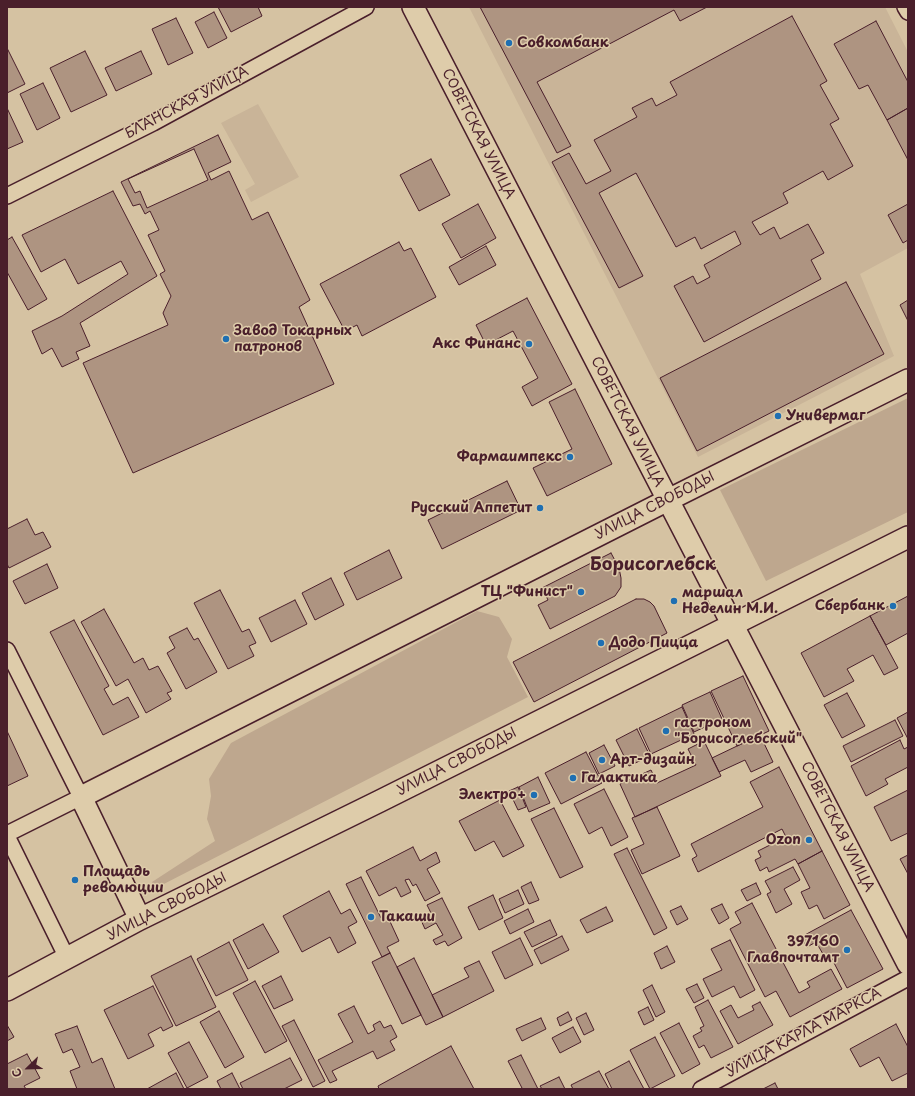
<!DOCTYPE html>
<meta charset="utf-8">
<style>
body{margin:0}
#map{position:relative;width:915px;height:1096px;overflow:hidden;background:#d5c2a2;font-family:"Playpen Sans",sans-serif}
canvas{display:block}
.frame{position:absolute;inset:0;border:8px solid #4a1f2b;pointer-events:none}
.north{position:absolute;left:8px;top:1048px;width:40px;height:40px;-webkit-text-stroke:3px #deccaa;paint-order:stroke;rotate:247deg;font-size:11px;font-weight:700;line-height:16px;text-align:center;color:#4a1f2b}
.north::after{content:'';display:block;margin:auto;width:14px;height:18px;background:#4a1f2b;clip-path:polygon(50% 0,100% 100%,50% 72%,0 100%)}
</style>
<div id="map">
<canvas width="915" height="1096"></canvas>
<div class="frame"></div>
<div class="north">С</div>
</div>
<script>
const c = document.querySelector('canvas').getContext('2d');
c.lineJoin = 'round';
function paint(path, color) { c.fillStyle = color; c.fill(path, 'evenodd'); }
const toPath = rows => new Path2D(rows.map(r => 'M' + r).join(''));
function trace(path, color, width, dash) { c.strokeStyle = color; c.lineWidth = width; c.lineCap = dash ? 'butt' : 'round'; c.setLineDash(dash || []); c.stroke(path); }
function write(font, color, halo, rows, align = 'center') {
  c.font = font + ' "Playpen Sans",sans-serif'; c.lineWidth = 3; c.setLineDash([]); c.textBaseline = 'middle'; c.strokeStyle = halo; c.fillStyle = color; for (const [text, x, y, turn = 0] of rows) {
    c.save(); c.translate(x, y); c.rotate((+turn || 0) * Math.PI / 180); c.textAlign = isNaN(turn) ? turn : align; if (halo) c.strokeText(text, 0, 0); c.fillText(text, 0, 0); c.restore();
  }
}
paint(toPath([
 [469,7,885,7,908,52,908,248,860,274,894,356,698,457],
 [258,104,299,177,251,202,245,190,255,184,221,123]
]), '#c9b498');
paint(toPath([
 [908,398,908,512,766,581,720,490],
 [477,611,499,617,512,639,507,657,528,697,156,888,152,882,215,841,207,819,211,796,209,779,231,743]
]), '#bea78e');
const building = toPath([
 [218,7,258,7,262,16,231,32,218,7],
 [480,7,707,7,680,21,674,10,537,82,571,146,557,153,480,7],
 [214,12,227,38,208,48,195,22,214,12],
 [792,16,827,81,820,85,839,119,830,124,853,166,828,180,823,171,783,193,788,203,752,222,760,235,774,227,780,239,808,224,824,253,811,260,821,279,704,342,674,286,693,276,697,284,710,277,704,265,741,244,735,231,701,249,695,237,676,247,636,173,599,193,643,276,619,288,552,162,569,153,586,184,611,171,594,140,637,117,632,108,652,98,656,106,677,95,670,82,792,16],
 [176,18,193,53,168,65,152,29,176,18],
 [876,21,908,82,908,108,887,120,868,85,859,89,834,44,876,21],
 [7,48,25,84,7,93,7,48],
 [85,51,107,95,71,112,50,68,85,51],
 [141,51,152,74,116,91,105,68,141,51],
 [43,83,60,118,37,130,20,94,43,83],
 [7,108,23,142,7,149,7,108],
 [908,108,908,160,887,120,908,108],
 [218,135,231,162,208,173,211,180,229,171,252,220,268,212,310,300,299,307,334,384,133,473,83,363,168,325,163,313,171,296,160,274,165,271,148,235,159,230,150,211,145,214,140,204,133,206,121,182,218,135],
 [194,149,208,180,147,208,140,191,135,193,128,179,194,149],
 [431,159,450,195,419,211,400,175,431,159],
 [113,191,157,276,80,323,90,346,76,352,79,359,62,367,52,348,42,354,32,331,62,316,128,274,121,261,78,284,65,259,41,272,22,235,113,191],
 [478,204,496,238,461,258,442,224,478,204],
 [908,204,908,240,903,243,888,215,908,204],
 [12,237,47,299,28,310,7,272,7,240,12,237],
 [399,242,404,251,411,248,436,297,362,336,357,325,345,331,320,284,399,242],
 [486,246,496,265,459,285,449,267,486,246],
 [846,282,884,354,697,451,660,378,846,282],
 [527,298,572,384,532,406,522,387,538,378,513,331,486,345,476,325,527,298],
 [908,300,908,321,900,305,908,300],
 [575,389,612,464,547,496,533,468,572,449,549,402,575,389],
 [507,481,521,510,442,549,428,520,507,481],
 [27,519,35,535,43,532,51,547,9,568,7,564,7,529,27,519],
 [389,550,402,578,357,600,344,573,389,550],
 [611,553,619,568,621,578,621,587,615,596,550,629,538,605,548,600,542,588,611,553],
 [47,564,58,588,25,604,13,581,47,564],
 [331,578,344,605,315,620,302,593,331,578],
 [220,590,242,632,249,629,256,643,249,646,254,656,228,669,194,603,220,590],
 [908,596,908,633,886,645,870,616,908,596],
 [636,599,644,599,650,602,654,606,667,633,534,702,513,662,636,599],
 [295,600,307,624,271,642,259,618,295,600],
 [104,609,134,663,143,658,149,670,158,666,172,691,167,693,171,699,146,713,128,679,116,686,81,622,104,609],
 [870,616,898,668,884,675,873,655,847,669,854,681,824,697,801,653,870,616],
 [74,620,109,686,104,689,113,705,128,697,139,717,103,735,50,632,74,620],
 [187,628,194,640,198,638,217,672,186,689,167,653,175,648,169,637,187,628],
 [743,676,769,731,737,746,711,691,743,676],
 [710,692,722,719,694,732,682,705,710,692],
 [847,693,865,726,842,738,824,705,847,693],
 [682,707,694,734,651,754,639,728,682,707],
 [908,712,908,739,897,718,908,712],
 [895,720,903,736,851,762,843,746,895,720],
 [637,729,650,756,629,766,616,740,637,729],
 [7,731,28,776,7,786,7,731],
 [760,735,773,762,751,772,745,760,719,772,712,758,760,735],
 [900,740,904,749,908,747,908,767,885,779,888,784,866,796,851,766,900,740],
 [704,741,721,776,635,817,620,784,651,770,657,783,696,765,688,749,704,741],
 [604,745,615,766,599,774,589,753,604,745],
 [586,752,602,783,561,804,545,773,586,752],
 [779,767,822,851,798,864,795,859,769,872,767,867,760,871,755,860,761,857,758,851,786,837,782,829,698,872,692,859,697,856,691,844,763,807,750,782,779,767],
 [538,777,550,803,529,812,519,787,538,777],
 [518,787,526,807,518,810,509,791,518,787],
 [604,789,628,837,611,846,602,827,589,834,574,804,604,789],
 [908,790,908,833,891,841,874,807,908,790],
 [500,800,524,846,503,857,494,841,475,851,459,821,500,800],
 [657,807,680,856,642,874,631,850,644,844,632,818,657,807],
 [554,808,583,867,560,878,531,819,554,808],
 [413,847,420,861,436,852,440,862,427,869,440,893,425,901,416,884,413,886,409,879,405,880,411,892,401,897,396,887,379,896,366,871,413,847],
 [627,848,667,928,654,935,614,854,627,848],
 [822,851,850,905,824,919,817,905,809,909,801,892,810,888,798,864,822,851],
 [908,855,908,874,900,859,908,855],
 [793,867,800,880,784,889,792,904,776,913,767,894,771,892,765,881,793,867],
 [361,877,381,918,387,915,399,941,387,947,390,953,382,957,346,884,361,877],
 [531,882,539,900,529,904,521,887,531,882],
 [756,883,761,894,747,901,741,890,756,883],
 [518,890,524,904,505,913,499,899,518,890],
 [329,891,341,914,350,909,357,922,348,927,356,943,338,953,330,937,302,952,283,916,329,891],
 [493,895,503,918,479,930,468,907,493,895],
 [442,898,462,938,448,946,445,941,436,945,433,940,443,935,436,923,425,929,420,918,431,913,427,905,442,898],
 [752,903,799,993,810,987,807,982,831,969,842,989,790,1017,776,991,765,997,730,929,741,923,735,912,752,903],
 [722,904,729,918,719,924,711,909,722,904],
 [681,906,688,919,677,925,670,911,681,906],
 [606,907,613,921,587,933,580,920,606,907],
 [528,909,534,922,510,934,504,921,528,909],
 [851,910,883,969,847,988,832,959,827,961,816,942,807,947,801,937,851,910],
 [550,920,557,935,532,947,524,932,550,920],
 [263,924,279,952,248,969,233,940,263,924],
 [562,936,569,950,541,964,534,950,562,936],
 [520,938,533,965,505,979,492,952,520,938],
 [730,940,755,990,740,998,734,986,712,997,703,979,722,970,711,949,730,940],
 [229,942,248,980,216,996,197,959,229,942],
 [667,946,675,962,661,969,654,953,667,946],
 [390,953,421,1015,402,1024,372,962,390,953],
 [191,956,216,1007,176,1026,151,976,191,956],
 [414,958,443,1017,426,1025,397,967,414,958],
 [479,961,494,991,443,1017,432,995,469,977,464,968,479,961],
 [281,976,293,1000,274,1009,262,986,281,976],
 [255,981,287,1041,265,1053,233,993,255,981],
 [697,984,704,998,694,1003,686,989,697,984],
 [652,985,665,1012,656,1017,643,990,652,985],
 [153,986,173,1026,163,1031,161,1027,148,1034,154,1046,128,1059,104,1010,153,986],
 [708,1000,733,1047,711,1058,704,1045,699,1048,693,1036,702,1031,700,1028,704,1026,695,1007,708,1000],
 [760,1002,773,1025,738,1044,720,1011,731,1005,738,1018,754,1010,752,1006,760,1002],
 [354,1006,368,1034,375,1030,373,1025,380,1021,384,1028,391,1025,397,1037,390,1041,395,1050,377,1059,373,1051,332,1071,337,1080,330,1083,318,1060,353,1042,338,1014,354,1006],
 [648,1007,654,1020,644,1025,638,1012,648,1007],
 [219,1011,244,1057,225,1068,200,1022,219,1011],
 [568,1012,572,1020,560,1026,557,1018,568,1012],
 [586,1013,594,1030,584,1035,576,1018,586,1013],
 [541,1018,546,1029,522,1041,516,1029,541,1018],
 [294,1020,325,1081,313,1087,282,1026,294,1020],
 [679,1023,700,1064,682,1074,660,1033,679,1023],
 [896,1024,908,1047,908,1073,892,1081,879,1057,860,1067,850,1049,896,1024],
 [7,1025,14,1037,7,1041,7,1025],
 [77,1026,92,1063,102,1058,115,1089,77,1089,70,1071,80,1067,72,1049,63,1053,55,1034,77,1026],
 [573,1027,581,1042,560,1053,552,1038,573,1027],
 [655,1037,675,1076,650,1089,630,1050,655,1037],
 [189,1042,208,1077,187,1088,168,1053,189,1042],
 [451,1046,474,1089,379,1089,378,1086,451,1046],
 [27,1054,40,1078,24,1086,26,1089,8,1089,7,1086,7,1064,27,1054],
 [521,1055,538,1089,520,1089,522,1088,508,1061,521,1055],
 [290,1058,302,1080,284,1089,243,1089,240,1083,290,1058],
 [629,1061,644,1089,612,1089,605,1074,629,1061],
 [599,1071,609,1089,573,1089,571,1085,599,1071],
 [176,1073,184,1089,147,1089,176,1073],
 [232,1073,240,1089,221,1089,217,1081,232,1073],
 [559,1077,565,1089,542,1089,540,1086,559,1077],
 [775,1083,778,1089,763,1089,775,1083]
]);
paint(building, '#ae9481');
trace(building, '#4a1f2b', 1);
const street = toPath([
 [905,7,908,12],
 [7,196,153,123,366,7],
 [7,650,81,797,7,834],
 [7,836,67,958],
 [701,1089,908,978]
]);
const secondary = toPath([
 [413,7,908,964],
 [140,919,81,797,668,500,908,380],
 [7,990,140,919,380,801,908,537]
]);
trace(street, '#4a1f2b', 18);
trace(secondary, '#4a1f2b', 24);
trace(street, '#deccaa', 15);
trace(secondary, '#deccaa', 21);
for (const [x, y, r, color] of [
 [509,43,4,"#1f6fb2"],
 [226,339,4,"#1f6fb2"],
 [529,344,4,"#1f6fb2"],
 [778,416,4,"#1f6fb2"],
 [570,457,4,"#1f6fb2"],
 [540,508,4,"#1f6fb2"],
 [581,592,4,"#1f6fb2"],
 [674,601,4,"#1f6fb2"],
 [893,606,4,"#1f6fb2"],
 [601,643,4,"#1f6fb2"],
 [666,731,4,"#1f6fb2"],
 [602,760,4,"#1f6fb2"],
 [573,778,4,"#1f6fb2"],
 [534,795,4,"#1f6fb2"],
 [809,840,4,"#1f6fb2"],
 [75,880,4,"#1f6fb2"],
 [371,917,4,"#1f6fb2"],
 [847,950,4,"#1f6fb2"]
]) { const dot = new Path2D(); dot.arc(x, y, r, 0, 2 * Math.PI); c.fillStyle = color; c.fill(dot); trace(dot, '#deccaa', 1.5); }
write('bold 14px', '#4a1f2b', '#deccaa', [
 ["Совкомбанк",517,43],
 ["Завод Токарных",234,331],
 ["патронов",234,347],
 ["Акс Финанс",521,344,"right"],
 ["Универмаг",786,416],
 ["Фармаимпекс",562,457,"right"],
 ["Русский Аппетит",532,508,"right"],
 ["ТЦ \"Финист\"",573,592,"right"],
 ["маршал",682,593],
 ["Неделин М.И.",682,609],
 ["Сбербанк",885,606,"right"],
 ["Додо Пицца",609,643],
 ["гастроном",674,723],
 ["\"Борисоглебский\"",674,739],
 ["Арт-дизайн",610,760],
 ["Галактика",581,778],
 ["Электро+",526,795,"right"],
 ["Ozon",801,840,"right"],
 ["Площадь",83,872],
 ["революции",83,888],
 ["Такаши",379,917],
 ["397160",839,942,"right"],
 ["Главпочтамт",839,958,"right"]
], 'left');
write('14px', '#4a1f2b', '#deccaa', [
 ["БЛАНСКАЯ УЛИЦА",187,103,-28],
 ["СОВЕТСКАЯ УЛИЦА",478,134,63],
 ["СОВЕТСКАЯ УЛИЦА",627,422,63],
 ["УЛИЦА СВОБОДЫ",655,506,-27],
 ["УЛИЦА СВОБОДЫ",457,762,-27],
 ["СОВЕТСКАЯ УЛИЦА",837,827,63],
 ["УЛИЦА СВОБОДЫ",167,907,-27],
 ["УЛИЦА КАРЛА МАРКСА",804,1033,-28]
]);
write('bold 18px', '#4a1f2b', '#deccaa', [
 ["Борисоглебск",653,565]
]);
</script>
